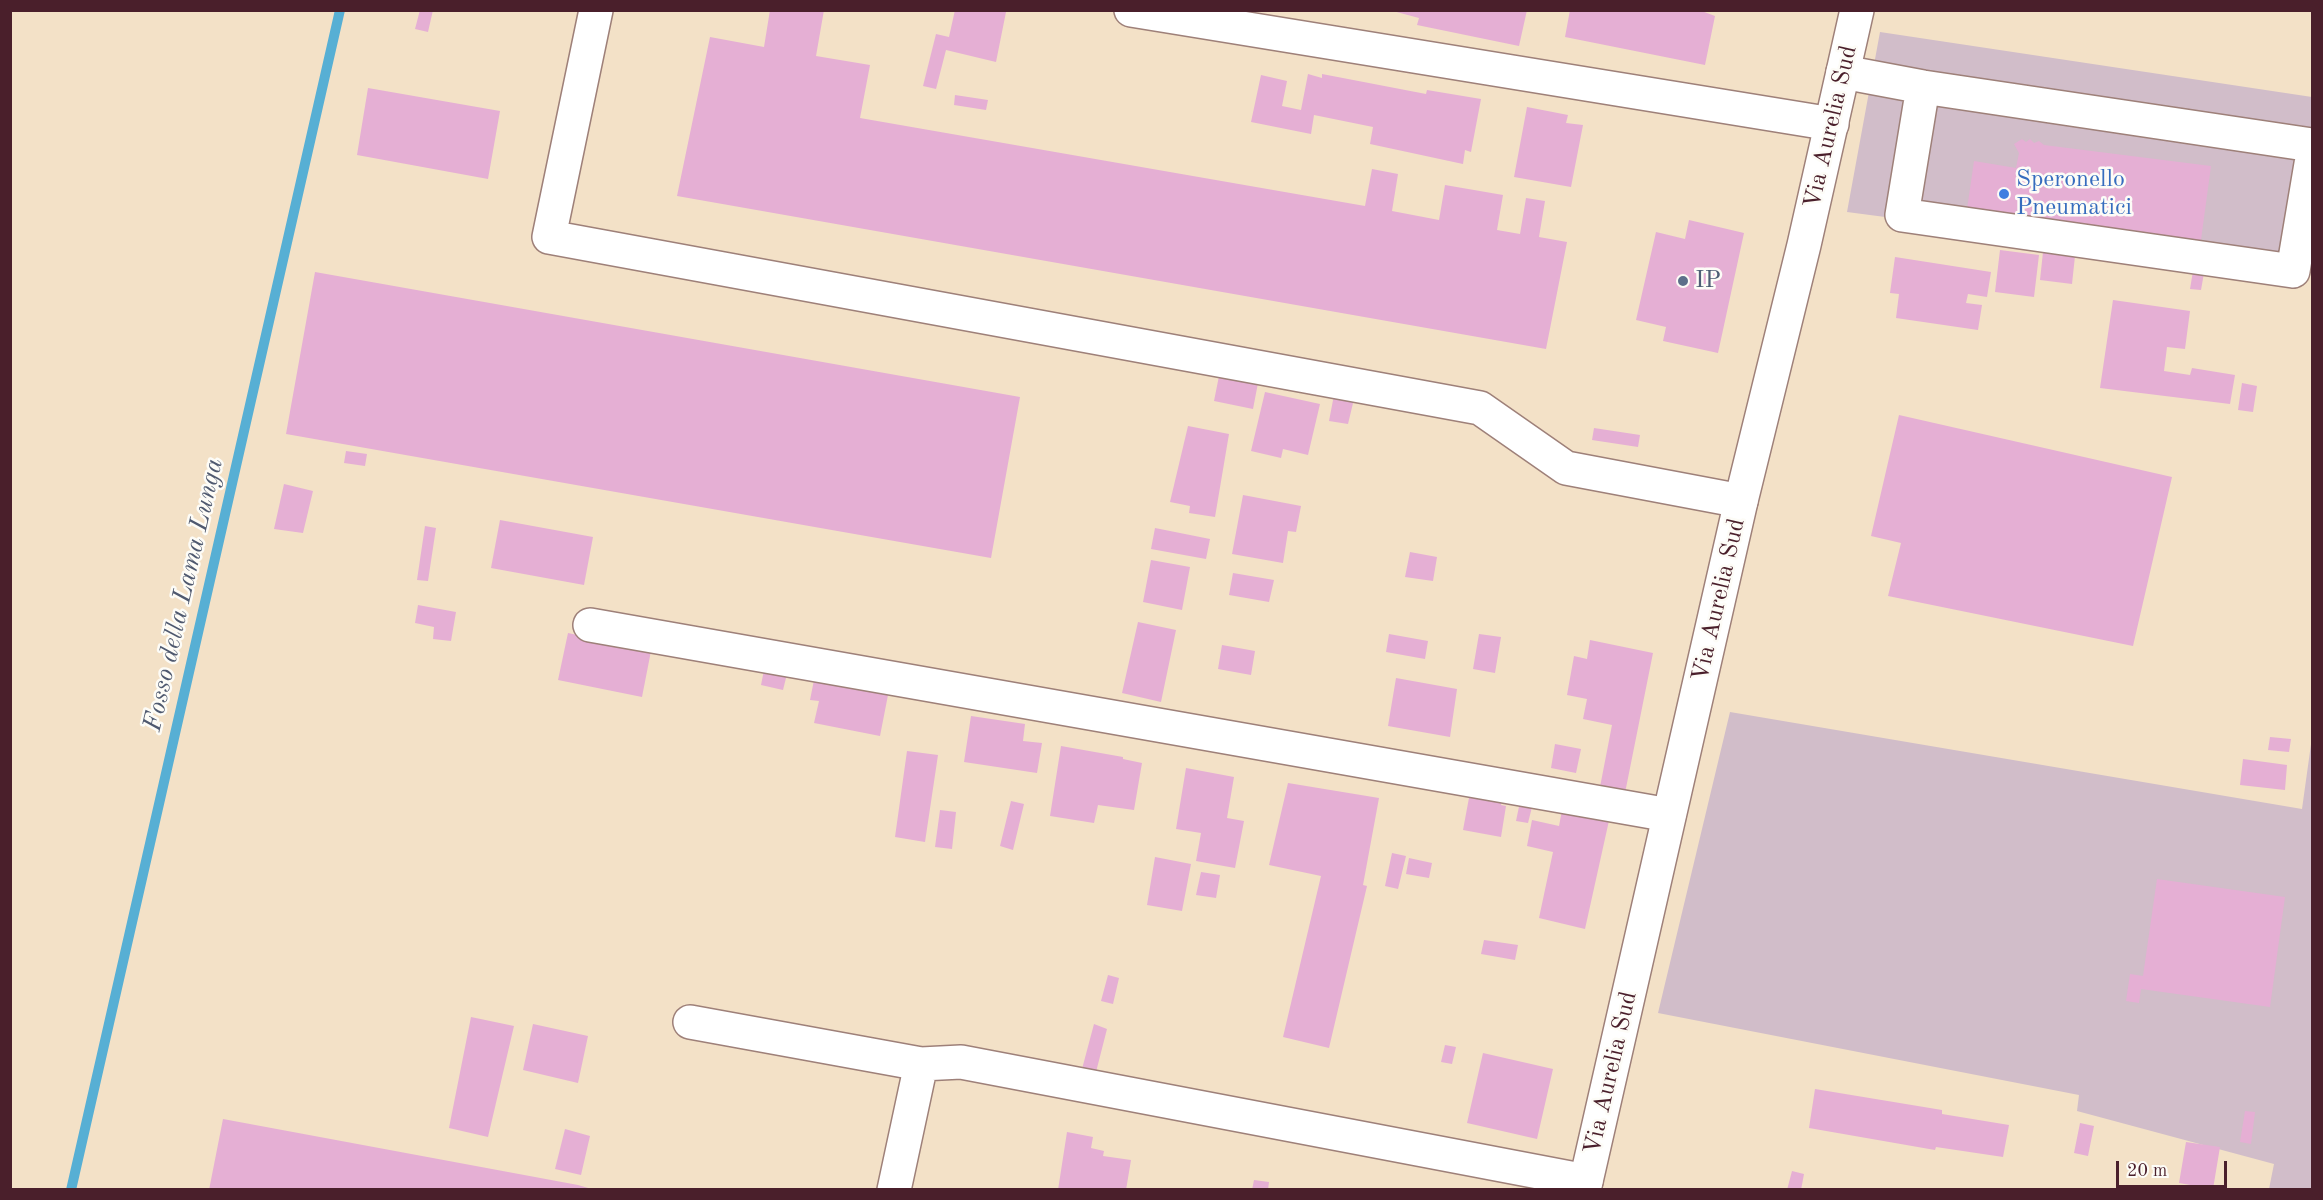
<!DOCTYPE html>
<style>
body{margin:0}
#map{position:relative;width:2323px;height:1200px;overflow:hidden;background:#f3e1c7;font-family:"Old Standard TT",serif}
canvas{display:block}
.frame{position:absolute;inset:0;border:12px solid #4a1f2b;pointer-events:none}
.scale{position:absolute;left:2116px;top:1161px;width:111px;height:27px;box-sizing:border-box;border:3px solid #4a1f2b;border-top:0;padding-left:8px;font-size:18px;line-height:21px;white-space:nowrap;color:#4a1f2b;-webkit-text-stroke:4px #fdfcf7;paint-order:stroke}
</style>
<div id="map">
<canvas width="2323" height="1200"></canvas>
<div class="frame"></div>
<div class="scale">20 m</div>
</div>
<script>
const c = document.querySelector('canvas').getContext('2d');
c.lineJoin = 'round';
function paint(path, color) { c.fillStyle = color; c.fill(path, 'evenodd'); }
const toPath = rows => new Path2D(rows.map(r => 'M' + r).join(''));
function trace(path, color, width, dash) { c.strokeStyle = color; c.lineWidth = width; c.lineCap = dash ? 'butt' : 'round'; c.setLineDash(dash || []); c.stroke(path); }
function write(font, color, halo, rows, align = 'center') {
  c.font = font + ' "Old Standard TT",serif'; c.lineWidth = 5; c.setLineDash([]); c.textBaseline = 'middle'; c.strokeStyle = halo; c.fillStyle = color; for (const [text, x, y, turn = 0] of rows) {
    c.save(); c.translate(x, y); c.rotate((+turn || 0) * Math.PI / 180); c.textAlign = isNaN(turn) ? turn : align; if (halo) c.strokeText(text, 0, 0); c.fillText(text, 0, 0); c.restore();
  }
}
paint(toPath([
 [1880,32,2312,97,2312,273,1847,212],
 [1730,712,2302,809,2312,737,2312,1189,2269,1189,2274,1164,2077,1111,2079,1095,1658,1013]
]), '#d1bdc9');
trace(toPath([
 [71,1190,340,10]
]), '#57afd4', 10);
paint(toPath([
 [420,10,433,10,428,32,415,29],
 [770,10,824,10,816,56,870,65,860,118,1365,206,1372,169,1398,174,1392,211,1439,220,1445,185,1503,195,1497,230,1520,234,1526,198,1545,201,1539,237,1567,242,1546,349,677,196,710,37,764,47],
 [955,10,1006,12,996,62,946,50,936,89,923,86,936,34,949,37],
 [1389,10,1527,10,1519,46,1417,25,1419,18],
 [1570,10,1699,10,1715,16,1705,65,1565,37],
 [1308,74,1322,78,1322,74,1426,94,1427,90,1481,99,1471,152,1465,150,1463,164,1370,144,1373,127,1314,115,1311,134,1251,122,1261,75,1287,81,1282,106,1301,110],
 [368,88,500,111,488,179,357,155],
 [955,95,988,100,986,110,954,105],
 [1527,107,1568,115,1566,123,1583,125,1571,187,1514,177],
 [2022,139,2026,142,2030,139,2034,143,2039,141,2044,145,2211,166,2200,247,1966,216,1974,161,2016,168,2019,153,2014,144],
 [1689,220,1744,233,1718,353,1663,341,1666,327,1636,320,1656,232,1685,239],
 [2000,250,2039,255,2034,297,1995,292],
 [2043,252,2075,256,2072,284,2040,280],
 [1895,257,1991,272,1987,297,1968,294,1966,303,1982,305,1978,330,1896,318,1899,294,1890,293],
 [2193,271,2204,273,2201,290,2190,289],
 [315,272,1020,397,991,558,286,434],
 [2113,300,2190,311,2185,349,2167,347,2164,371,2190,375,2192,368,2235,375,2230,404,2100,388],
 [1219,376,1258,383,1253,409,1214,401],
 [2242,383,2257,386,2253,412,2238,410],
 [1265,392,1320,404,1308,455,1283,449,1281,458,1251,451],
 [1334,395,1354,399,1348,424,1329,421],
 [1899,415,2172,477,2133,646,1888,596,1901,543,1871,536],
 [1188,426,1229,434,1215,517,1189,513,1190,506,1170,502],
 [1594,428,1640,435,1638,447,1592,440],
 [346,451,367,454,365,466,344,463],
 [284,484,313,491,303,533,274,529],
 [1243,495,1301,506,1296,532,1288,531,1283,563,1232,554],
 [500,520,593,537,584,585,491,568],
 [425,526,436,528,428,581,417,580],
 [1155,528,1210,539,1206,559,1151,549],
 [1410,552,1437,557,1433,581,1405,577],
 [1151,560,1190,567,1182,610,1143,602],
 [1233,573,1274,580,1269,602,1229,595],
 [418,605,456,612,451,641,433,639,434,627,415,623],
 [1138,622,1176,630,1161,702,1122,693],
 [568,633,651,651,642,697,558,680],
 [1389,634,1428,641,1425,659,1386,652],
 [1479,634,1501,637,1495,673,1473,669],
 [1590,640,1653,653,1625,793,1600,787,1612,725,1583,719,1587,699,1567,695,1574,656,1587,659],
 [1222,645,1255,651,1251,675,1218,669],
 [764,670,787,674,783,690,761,685],
 [1396,678,1457,689,1450,737,1388,726],
 [814,680,888,695,880,736,814,723,819,701,810,700],
 [971,716,1025,724,1023,741,1042,743,1037,773,964,762],
 [2270,737,2291,739,2289,752,2268,750],
 [1555,744,1581,749,1576,773,1551,768],
 [1061,746,1123,757,1123,759,1142,763,1134,810,1098,805,1094,823,1050,816],
 [907,751,938,755,925,842,895,837],
 [2243,759,2287,765,2285,790,2240,785],
 [1186,768,1234,777,1227,818,1244,821,1235,868,1196,861,1201,833,1176,829],
 [1288,783,1379,798,1363,885,1367,886,1329,1048,1283,1037,1321,876,1269,865],
 [1471,787,1503,793,1501,805,1506,806,1501,837,1463,830],
 [1521,797,1534,799,1528,823,1516,821],
 [1011,801,1024,804,1013,850,1000,846],
 [1563,805,1610,816,1585,929,1539,918,1553,852,1527,846,1532,820,1559,826],
 [940,810,956,812,952,849,935,847],
 [1392,853,1406,856,1398,889,1385,886],
 [1155,857,1191,864,1182,911,1147,905],
 [1409,858,1432,863,1429,878,1406,874],
 [1201,872,1220,875,1216,898,1196,895],
 [2157,879,2285,897,2270,1007,2141,989,2139,1003,2126,1001,2130,974,2143,976],
 [1484,940,1518,945,1515,960,1481,954],
 [1108,975,1119,978,1113,1004,1101,1001],
 [471,1017,514,1026,488,1137,449,1128],
 [533,1024,588,1036,578,1083,523,1070],
 [1094,1024,1107,1029,1096,1072,1082,1069],
 [1445,1045,1456,1047,1452,1064,1441,1062],
 [1483,1053,1553,1069,1537,1139,1467,1123],
 [1815,1089,1942,1110,1942,1114,2009,1125,2003,1157,1936,1147,1935,1150,1809,1128],
 [2245,1111,2255,1112,2251,1144,2240,1142],
 [223,1119,578,1185,595,1190,209,1190],
 [2080,1123,2094,1126,2088,1156,2074,1153],
 [565,1129,590,1136,581,1175,555,1169],
 [1067,1132,1093,1137,1091,1148,1104,1151,1103,1156,1131,1160,1126,1190,1058,1190],
 [2186,1142,2220,1147,2213,1189,2179,1183],
 [1792,1171,1804,1174,1801,1190,1787,1190],
 [1254,1180,1269,1182,1268,1190,1252,1190]
]), '#e5afd4');
const minor = toPath([
 [596,10,549,237,1480,408,1566,468,1741,501],
 [1131,10,1832,124],
 [1843,72,1923,87,2312,145],
 [1923,87,1902,215,2293,271,2312,158],
 [590,625,1669,815],
 [690,1022,921,1064,894,1190],
 [921,1064,961,1062,1586,1181]
]);
const major = toPath([
 [1584,1190,1741,501,1804,245,1857,10]
]);
trace(minor, '#9e8079', 36);
trace(major, '#9e8079', 36);
trace(minor, '#fff', 33);
trace(major, '#fff', 33);
for (const [x, y, r, color] of [
 [2004,194,6,"#3f7fe0"],
 [1683,281,6,"#5c6f8a"]
]) { const dot = new Path2D(); dot.arc(x, y, r, 0, 2 * Math.PI); c.fillStyle = color; c.fill(dot); trace(dot, '#fdfcf7', 2); }
write('24px', '#4a1f2b', '#fdfcf7', [
 ["Via Aurelia Sud",1831,127,-77],
 ["Via Aurelia Sud",1719,600,-77],
 ["Via Aurelia Sud",1611,1073,-77]
]);
write('24px', '#366cbe', '#fdfcf7', [
 ["Speronello",2016,180],
 ["Pneumatici",2016,208]
], 'left');
write('24px', '#4e5e75', '#fdfcf7', [
 ["IP",1695,281]
], 'left');
write('italic 26px', '#4f596f', '#fdfcf7', [
 ["Fosso della Lama Lunga",184,595,-77]
]);
</script>
